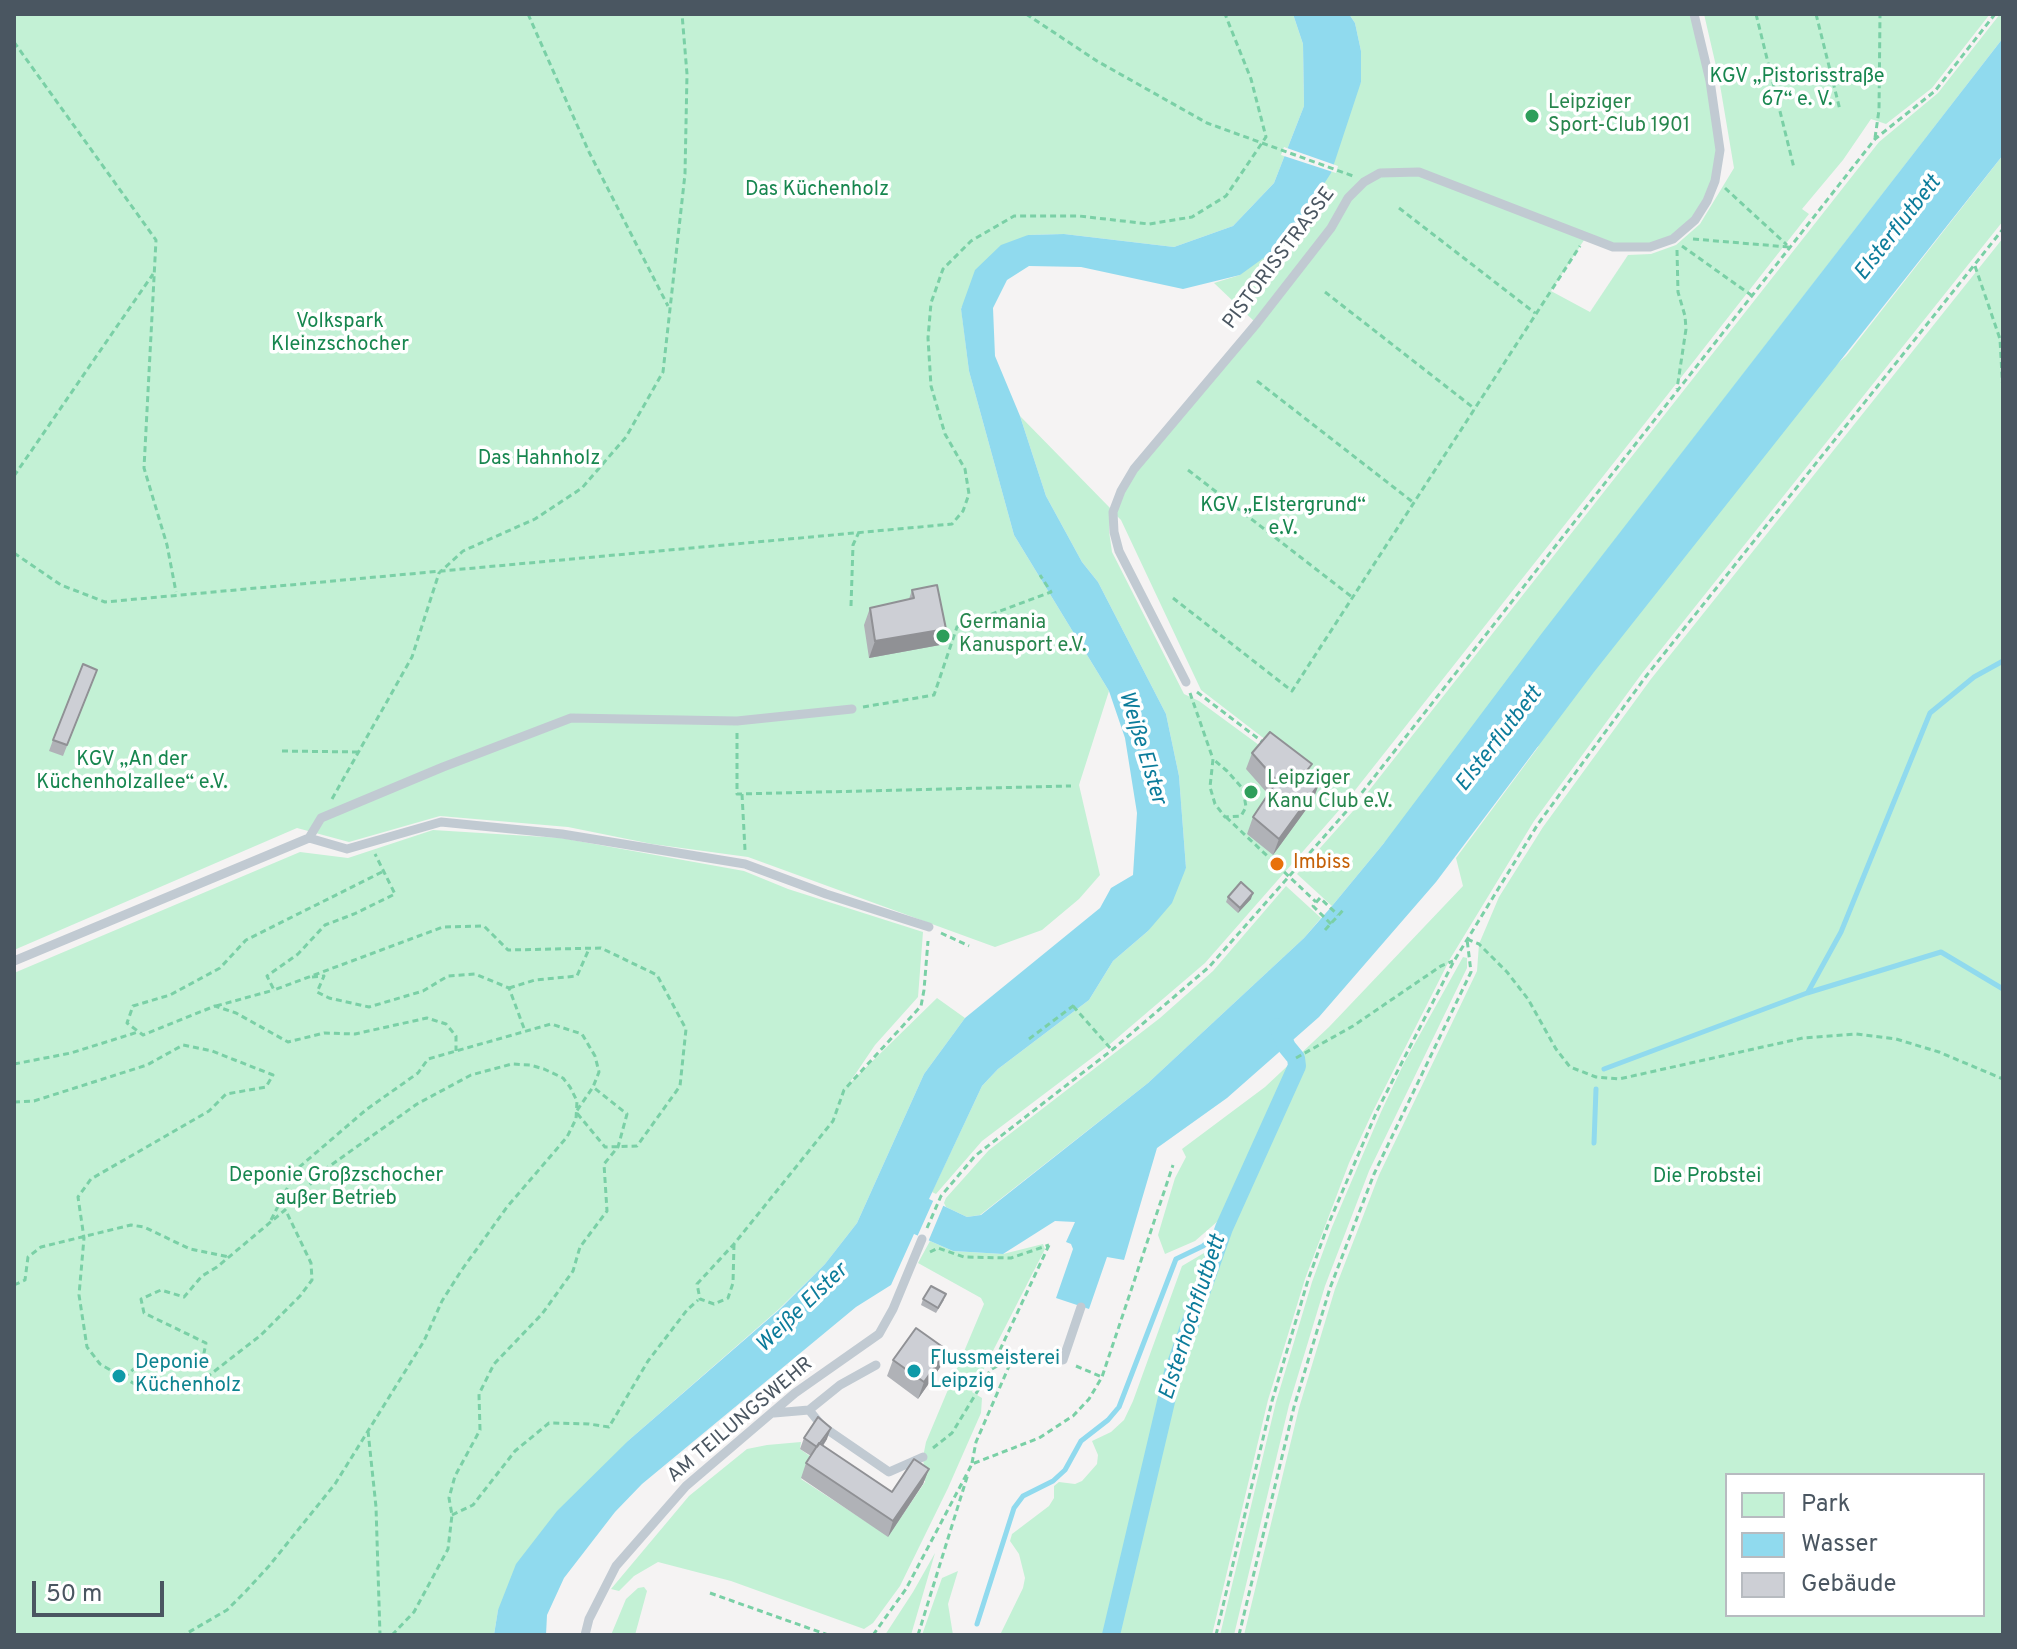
<!DOCTYPE html>
<meta charset="utf-8">
<style>
body{margin:0}
#map{position:relative;width:2017px;height:1649px;overflow:hidden;background:#f5f3f3;font-family:Overpass,sans-serif}
canvas{display:block}
.frame{position:absolute;inset:0;border:16px solid #4a5661;pointer-events:none}
.legend{position:absolute;left:1725px;top:1473px;width:260px;height:144px;box-sizing:border-box;background:#fff;border:2px solid #b7bbc0;margin:0;padding:10px 14px;list-style:none;font-size:24px;color:#4a5661}
.legend li{display:flex;align-items:center;gap:16px;height:40px}
.legend b{width:40px;border:2px solid #b7bbc0}
.scale{position:absolute;left:32px;top:1581px;width:132px;height:36px;box-sizing:border-box;border:4px solid #4a5661;border-top:0;padding-left:10px;font-size:24px;line-height:28px;white-space:nowrap;color:#4a5661;-webkit-text-stroke:6px #fff;paint-order:stroke}
</style>
<div id="map">
<canvas width="2017" height="1649"></canvas>
<div class="frame"></div>
<ul class="legend">
<li><b style="height:22px;background:#c3f1d5"></b>Park</li>
<li><b style="height:22px;background:#90daee"></b>Wasser</li>
<li><b style="height:22px;background:#cdcfd5"></b>Gebäude</li>
</ul>
<div class="scale">50 m</div>
</div>
<script>
const c = document.querySelector('canvas').getContext('2d');
c.lineJoin = 'round';
function paint(path, color) { c.fillStyle = color; c.fill(path, 'evenodd'); }
const toPath = rows => new Path2D(rows.map(r => 'M' + r).join(''));
function trace(path, color, width, dash) { c.strokeStyle = color; c.lineWidth = width; c.lineCap = dash ? 'butt' : 'round'; c.setLineDash(dash || []); c.stroke(path); }
function write(font, color, halo, rows, align = 'center') {
  c.font = font + ' Overpass,sans-serif'; c.lineWidth = 7; c.setLineDash([]); c.textBaseline = 'middle'; c.strokeStyle = halo; c.fillStyle = color; for (const [text, x, y, turn = 0] of rows) {
    c.save(); c.translate(x, y); c.rotate((+turn || 0) * Math.PI / 180); c.textAlign = isNaN(turn) ? turn : align; if (halo) c.strokeText(text, 0, 0); c.fillText(text, 0, 0); c.restore();
  }
}
paint(toPath([
 [14,14,1293,14,1303,44,1304,106,1274,183,1233,226,1174,247,1064,234,1028,235,961,308,969,371,1014,535,1109,691,1079,785,1100,875,1079,899,1042,930,995,947,748,857,652,844,568,827,440,816,349,842,297,828,14,950],
 [1349,14,1694,14,1720,150,1707,201,1673,239,1628,248,1586,237,1551,291,1590,312,1628,255,1651,254,1676,245,1700,224,1734,168,1719,79,1704,14,1990,14,1932,88,1886,124,1871,119,1843,160,1802,209,1809,214,1672,389,1341,808,1205,963,1109,1045,982,1141,936,1194,932,1192,982,1086,998,1069,1089,1000,1113,961,1148,931,1186,868,1179,776,1166,714,1098,582,1082,562,1046,496,1020,416,1110,508,1109,531,1112,552,1184,694,1199,701,1293,770,1266,740,1201,690,1121,520,1113,512,1121,491,1256,323,1214,283,1240,275,1361,82,1361,51,1355,23],
 [2000,14,2003,14,2003,38,1543,633,1846,356,2003,155,2003,221,1643,672,1534,821,1450,959,1374,1109,1349,1163,1305,1279,1268,1400,1212,1635,1000,1635,1023,1588,1025,1578,1019,1554,1010,1541,1012,1534,1049,1506,1054,1498,1054,1486,1059,1482,1075,1484,1082,1481,1097,1464,1098,1455,1092,1441,1111,1432,1124,1420,1133,1401,1182,1266,1204,1253,1217,1241,1225,1222,1218,1221,1195,1241,1165,1254,1158,1235,1175,1178,1186,1157,1182,1149,1265,1087,1329,1027,1463,886,1456,858,1539,746,1384,843,1332,906,1297,874,1353,811,1879,142,1938,93],
 [2003,238,2003,1635,1244,1635,1299,1408,1335,1289,1379,1175,1477,971,1479,944,1499,897,1543,827,1651,679],
 [1727,1475,1983,1475,1983,1615,1727,1615],
 [433,830,561,838,744,871,788,889,923,932,918,997,875,1045,848,1085,937,998,965,1018,924,1074,857,1223,825,1264,779,1309,629,1440,498,1610,494,1635,14,1635,14,973,300,852,348,858],
 [1286,886,1321,918,1304,938,1148,1083,980,1215,967,1217,946,1207,944,1203,946,1198,989,1150,1160,1018,1213,971],
 [1463,957,1467,958,1467,968,1369,1171,1325,1286,1289,1405,1234,1635,1220,1635,1276,1402,1312,1282,1332,1227,1381,1112,1404,1063],
 [930,1241,953,1251,1003,1254,1043,1244,1045,1249,972,1392,982,1398,981,1413,948,1488,900,1586,873,1623,864,1629,731,1581,658,1562,634,1576,619,1591,611,1589,689,1496,747,1449,767,1445,801,1442,800,1449,814,1459,801,1479,888,1536,925,1482,923,1457,926,1442,984,1304,981,1298,918,1263],
 [935,1553,911,1635,885,1635,913,1592],
 [958,1571,948,1604,953,1635,922,1635,942,1578],
 [644,1587,647,1591,635,1635,611,1635,626,1599,638,1588]
]), '#c3f1d5');
paint(toPath([
 [1293,14,1349,14,1355,23,1361,51,1361,82,1331,173,1287,241,1240,275,1183,289,1081,267,1029,266,1007,280,993,308,995,356,1020,416,1046,496,1082,562,1098,582,1166,714,1179,776,1186,868,1172,903,1148,931,1113,961,1089,1000,998,1069,982,1086,929,1199,967,1217,981,1215,1148,1083,1304,938,1332,906,1384,843,1542,633,2003,38,2003,155,1594,672,1436,882,1319,1017,1227,1098,1157,1148,1124,1260,1107,1257,1089,1309,1056,1298,1073,1249,1071,1244,1066,1242,1075,1222,1055,1221,1003,1254,953,1251,914,1234,891,1285,856,1307,642,1484,615,1512,564,1578,547,1615,546,1635,494,1635,498,1610,516,1564,557,1511,629,1440,780,1309,825,1264,857,1223,924,1074,965,1018,1100,908,1111,888,1133,875,1137,813,1125,738,1109,691,1014,535,969,371,961,309,975,270,1001,245,1028,235,1064,234,1174,247,1233,226,1274,183,1304,106,1303,44]
]), '#90daee');
paint(toPath([
 [1284,147,1338,166,1336,173,1281,155],
 [934,1199,944,1204,928,1242,917,1237]
]), '#f5f3f3');
trace(toPath([
 [1808,992,1841,932,1930,713,1974,677,2003,661],
 [1604,1069,1807,993,1941,952,2003,989],
 [1594,1143,1596,1089],
 [977,1624,1014,1508,1023,1496,1053,1481,1065,1470,1081,1441,1108,1420,1119,1407,1176,1259,1203,1246,1224,1228]
]), '#90daee', 5);
trace(toPath([
 [1111,1635,1173,1372,1224,1228,1297,1066,1296,1058,1287,1047,1278,1027]
]), '#90daee', 18);
trace(toPath([
 [528,14,589,152,668,306],
 [1026,14,1097,61,1207,123,1353,176],
 [1756,14,1794,168],
 [1816,14,1840,110],
 [14,42,156,240,144,468,167,545,176,592],
 [1875,138,1879,110,1880,14],
 [1725,188,1787,245],
 [1399,208,1535,313],
 [1693,239,1789,247],
 [1682,246,1751,295],
 [1677,250,1678,292,1685,316,1686,329,1677,389],
 [1975,266,2000,339,2003,393],
 [1325,292,1475,409],
 [1257,381,1414,503],
 [1188,470,1352,597],
 [14,476,153,274],
 [14,553,61,585,105,602,952,524,963,511,969,494,965,469,945,434,931,386,928,338,931,303,943,269,971,241,1014,216,1079,216,1149,224,1192,217,1226,196,1266,137,1251,79,1225,14],
 [1173,598,1292,691,1580,246],
 [851,606,853,545,859,532],
 [1197,692,1264,743],
 [1190,693,1213,759,1210,787,1215,804,1225,817,1241,816,1246,807,1243,789,1227,771,1213,759],
 [863,707,934,695,957,627,1051,592,1040,575],
 [737,733,737,794,1071,786],
 [282,751,358,752],
 [1312,778,1353,804],
 [742,794,745,850],
 [332,799,412,657,439,573,463,551,535,519,582,488,626,437,663,372,685,174,687,74,682,14],
 [1226,817,1316,902],
 [382,872,246,940,220,968,170,995,133,1006,127,1023,143,1035,215,1006,236,1013,288,1042,324,1033,355,1034,427,1018,446,1024,456,1036,456,1051],
 [1331,924,1313,906,1320,898,1338,915],
 [1325,930,1345,908],
 [941,933,969,946],
 [1467,939,1479,944,1507,972,1528,999,1556,1049,1570,1067,1596,1077,1619,1079,1803,1038,1856,1034,1896,1039,1939,1052,2003,1079],
 [312,977,324,976,317,992,329,998,369,1007,423,991,448,976,475,974,509,988,525,1031],
 [509,988,535,980,577,976,589,949],
 [216,1006,274,990],
 [1073,1006,1112,1050],
 [1029,1039,1077,1003],
 [1296,1058,1353,1026,1441,966,1453,961],
 [14,1064,71,1053,138,1032],
 [14,1102,34,1101,147,1065,183,1045,212,1051,273,1075,266,1087,226,1094,209,1111,91,1179,78,1197,84,1238,79,1295,87,1347,100,1364,140,1387,173,1390,198,1384,261,1335,300,1296,312,1280,311,1263,286,1211],
 [271,1220,297,1169,367,1109,418,1073,428,1059,551,1024,582,1034,595,1056,599,1072,593,1087,576,1112,605,1147,637,1146,680,1086,686,1029,657,975,601,948,508,950,484,926,443,927,274,990,267,976,298,954,325,925,354,914,395,894,375,854],
 [927,1228,941,1196,975,1156,1112,1050,1209,967,1353,804,1875,139,1935,91,1995,14],
 [734,1244,733,1283,728,1298,714,1304,700,1299,697,1284,734,1244,833,1121,844,1090,921,1006,924,990,928,941],
 [930,1252,938,1248,964,1257,1011,1258,1049,1245],
 [14,1285,25,1280,28,1257,41,1247,131,1225,144,1227,190,1249,229,1257],
 [1076,1366,1102,1377],
 [992,1369,1013,1357],
 [124,1378,139,1364,152,1358,178,1361,203,1358,206,1343,144,1313,141,1299,161,1290,184,1297,202,1276,217,1267,285,1210,324,1170,417,1104,471,1075,512,1064,530,1065,544,1069,563,1078,570,1087,577,1101,576,1119,567,1137,507,1207,461,1271,442,1301,424,1341,335,1484,269,1566,246,1591,227,1610,184,1635],
 [368,1431,376,1507,380,1635],
 [933,1448,952,1433,991,1369,1049,1245],
 [972,1463,976,1442,1013,1357,1026,1352,1041,1352,1050,1355],
 [452,1515,473,1505,515,1451,549,1423,589,1424,609,1427,648,1361,687,1310,698,1300],
 [710,1593,828,1635],
 [392,1635,414,1612,448,1549,452,1515,449,1498,455,1476,480,1430,479,1394,494,1364,542,1314,573,1271,580,1247,607,1211,604,1164,618,1147,627,1114,593,1087],
 [873,1635,906,1589,972,1464,1039,1438,1073,1416,1089,1399,1102,1377,1173,1165],
 [918,1635,968,1474],
 [1216,1635,1272,1401,1308,1280,1328,1225,1377,1111,1454,961,1538,824,1647,675,2003,229],
 [1239,1635,1294,1407,1330,1288,1374,1174,1471,972,1467,939]
]), '#7ad0a6', 3, [6, 4]);
trace(toPath([
 [1186,682,1119,551,1114,532,1113,512,1121,491,1134,469,1257,323,1331,228,1348,198,1364,182,1380,173,1419,172,1613,247,1650,247,1673,239,1695,220,1707,201,1715,181,1720,150,1710,81,1694,14],
 [309,838,321,818,443,767,571,718,737,721,852,709],
 [14,961,309,838,347,849,441,822,562,834,745,864,826,894,929,927],
 [1063,1360,1081,1307],
 [809,1410,822,1426,889,1472,923,1457],
 [774,1413,809,1410,840,1385,876,1365],
 [585,1635,589,1619,616,1566,686,1486,795,1393,879,1334,893,1309,922,1239]
]), '#c1cad2', 9);
paint(toPath([
 [912,590,946,629,940,645,869,658,864,625,870,608,909,599],
 [97,670,63,756,49,751,53,740],
 [1252,753,1308,775,1313,800,1273,855,1247,834,1253,817,1268,794,1246,769],
 [1228,897,1251,899,1238,913,1226,902],
 [923,1299,944,1300,936,1313,921,1305],
 [947,1350,941,1366,918,1399,887,1376,893,1360],
 [804,1438,827,1439,823,1446,892,1492,929,1469,923,1484,888,1537,801,1478,806,1463,811,1456,800,1449]
]), '#b0b2b7');
paint(toPath([
 [946,629,940,645,869,658,875,641],
 [1319,784,1313,800,1273,855,1279,839],
 [1253,893,1251,899,1238,913,1240,908],
 [947,1350,941,1366,918,1399,924,1382],
 [831,1428,827,1439,814,1459,818,1448],
 [929,1469,923,1484,888,1537,893,1521]
]), '#909195');
const building = toPath([
 [937,585,946,629,875,641,870,608,914,598,912,590,937,585],
 [83,664,97,670,67,745,53,740,83,664],
 [1270,732,1312,764,1305,773,1319,784,1279,839,1253,817,1277,781,1252,753,1270,732],
 [1241,882,1253,893,1240,908,1228,897,1241,882],
 [931,1286,946,1294,938,1308,923,1299,931,1286],
 [916,1328,947,1350,924,1382,893,1360,916,1328],
 [818,1417,831,1428,817,1447,804,1438,818,1417],
 [819,1443,892,1492,914,1459,929,1469,893,1521,806,1463,819,1443]
]);
paint(building, '#cdcfd5');
trace(building, '#909195', 2);
for (const [x, y, r, color] of [
 [1532,116,8,"#2e9e5b"],
 [943,636,8,"#2e9e5b"],
 [1251,792,8,"#2e9e5b"],
 [1277,864,8,"#e8710a"],
 [914,1371,8,"#0f9aa8"],
 [119,1376,8,"#0f9aa8"]
]) { const dot = new Path2D(); dot.arc(x, y, r, 0, 2 * Math.PI); c.fillStyle = color; c.fill(dot); trace(dot, '#fff', 3); }
write('20px', '#17864f', '#fff', [
 ["KGV „Pistorisstraße",1797,78],
 ["67“ e. V.",1797,101],
 ["Das Küchenholz",817,191],
 ["Volkspark",340,323],
 ["Kleinzschocher",340,346],
 ["Das Hahnholz",539,460],
 ["KGV „Elstergrund“",1283,507],
 ["e.V.",1283,530],
 ["KGV „An der",132,761],
 ["Küchenholzallee“ e.V.",132,784],
 ["Deponie Großzschocher",336,1177],
 ["außer Betrieb",336,1200],
 ["Die Probstei",1707,1178]
]);
write('20px', '#27864d', '#fff', [
 ["Leipziger",1548,104],
 ["Sport-Club 1901",1548,127],
 ["Germania",959,624],
 ["Kanusport e.V.",959,647],
 ["Leipziger",1267,780],
 ["Kanu Club e.V.",1267,803]
], 'left');
write('20px', '#4a5661', '#fff', [
 ["PISTORISSTRASSE",1280,259,-53],
 ["AM TEILUNGSWEHR",741,1421,-40]
]);
write('20px', '#c56008', '#fff', [
 ["Imbiss",1293,864]
], 'left');
write('20px', '#0d838f', '#fff', [
 ["Flussmeisterei",930,1360],
 ["Leipzig",930,1383],
 ["Deponie",135,1364],
 ["Küchenholz",135,1387]
], 'left');
write('italic 22px', '#0c7c9b', '#fff', [
 ["Elsterflutbett",1899,229,-52],
 ["Elsterflutbett",1500,740,-52],
 ["Weiße Elster",1141,748,73],
 ["Weiße Elster",803,1309,-44],
 ["Elsterhochflutbett",1194,1318,-72]
]);
</script>
